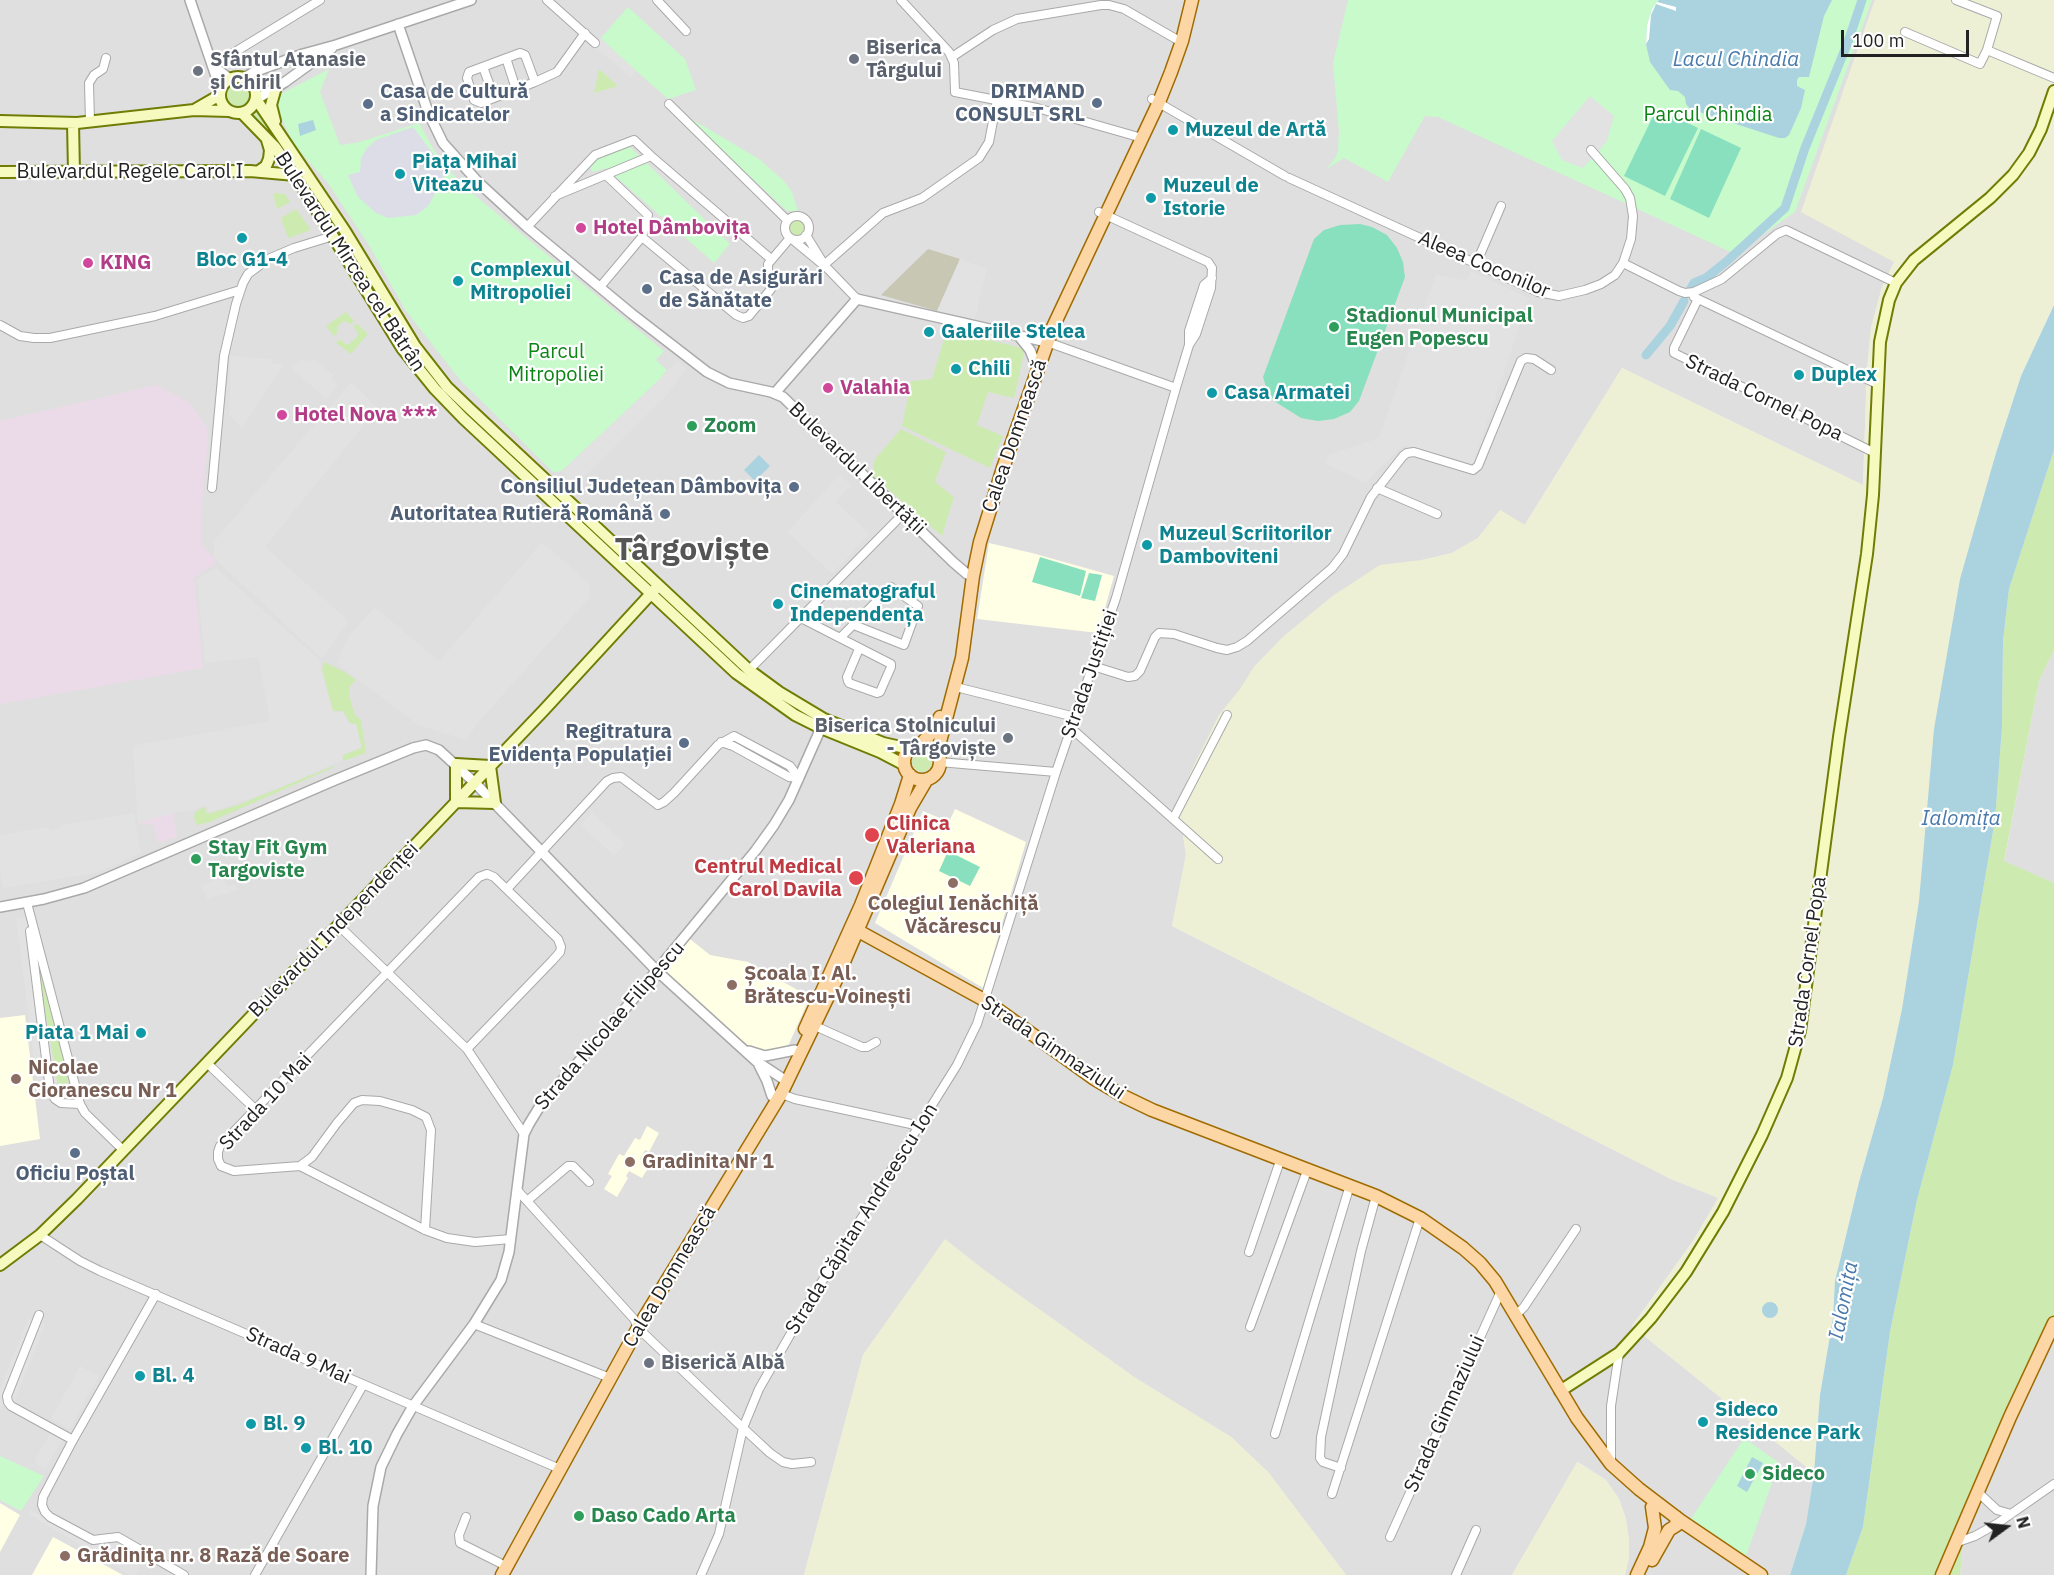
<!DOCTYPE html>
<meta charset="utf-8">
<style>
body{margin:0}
#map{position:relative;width:2054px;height:1575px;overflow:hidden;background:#f2efe9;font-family:"IBM Plex Sans",sans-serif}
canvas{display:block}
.north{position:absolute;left:1976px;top:1497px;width:60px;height:60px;-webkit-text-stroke:4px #fff;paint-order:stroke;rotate:75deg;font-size:16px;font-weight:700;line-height:24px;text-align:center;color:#222}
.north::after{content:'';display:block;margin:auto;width:21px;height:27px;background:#222;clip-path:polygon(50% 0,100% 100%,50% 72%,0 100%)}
.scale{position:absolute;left:1841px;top:30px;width:128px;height:27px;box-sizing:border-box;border:3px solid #222;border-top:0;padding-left:8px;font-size:18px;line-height:21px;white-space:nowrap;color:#222;-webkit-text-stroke:4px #fff;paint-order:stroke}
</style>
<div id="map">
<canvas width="2054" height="1575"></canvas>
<div class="north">N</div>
<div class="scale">100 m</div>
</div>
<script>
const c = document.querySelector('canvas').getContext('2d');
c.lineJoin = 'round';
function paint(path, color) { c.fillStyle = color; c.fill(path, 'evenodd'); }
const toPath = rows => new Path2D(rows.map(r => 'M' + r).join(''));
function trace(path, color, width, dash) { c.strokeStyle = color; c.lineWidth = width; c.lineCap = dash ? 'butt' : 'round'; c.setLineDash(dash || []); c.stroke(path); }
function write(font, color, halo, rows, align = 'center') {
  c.font = font + ' "IBM Plex Sans",sans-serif'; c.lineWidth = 4.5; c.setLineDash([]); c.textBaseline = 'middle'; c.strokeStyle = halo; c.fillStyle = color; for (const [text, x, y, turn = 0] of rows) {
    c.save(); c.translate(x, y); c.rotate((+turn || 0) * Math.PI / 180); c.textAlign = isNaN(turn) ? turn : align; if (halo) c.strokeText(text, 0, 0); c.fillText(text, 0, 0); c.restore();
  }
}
paint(toPath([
 [0,0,1875,0,1842,95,1894,262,1881,290,1867,368,1863,485,1622,368,1524,526,1500,510,1478,538,1452,553,1422,560,1334,595,1283,637,1254,667,1178,801,1186,855,1172,926,1671,1179,1719,1198,1693,1241,1632,1326,1814,1473,1806,1524,1790,1575,1625,1575,1629,1557,1626,1519,1619,1499,1606,1480,1578,1462,1512,1575,1346,1575,1268,1472,1231,1437,1134,1377,984,1270,945,1240,863,1355,804,1575,0,1575],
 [2054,650,2054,883,2004,862,2039,681],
 [2054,1329,2054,1575,1960,1575,1965,1521]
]), '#e0dfdf');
paint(toPath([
 [156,385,190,403,207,428,208,442,201,513,201,544,214,558,216,564,194,577,203,668,0,704,0,421],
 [161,741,177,837,158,843,154,825,138,823,133,746]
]), '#ebdbe8');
paint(toPath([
 [989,543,1032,553,1114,576,1098,633,977,619],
 [955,809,1026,842,983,988,875,923,923,811,949,822],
 [690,939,710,955,748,962,810,997,789,1044,781,1050,771,1053,749,1046,730,1032,662,972],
 [25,1015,40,1139,0,1146,0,1018],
 [647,1126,659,1133,649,1152,645,1150,640,1159,650,1165,642,1178,629,1171,626,1176,628,1178,617,1197,604,1189,612,1176,608,1174,619,1154,624,1156,635,1138,640,1140],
 [0,1503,20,1515,0,1552],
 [53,1537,123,1575,32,1575]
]), '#ffffe5');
paint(toPath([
 [928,249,960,259,937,311,881,295]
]), '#c7c7b4');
paint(toPath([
 [1875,0,2054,0,2054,304,2021,376,1996,453,1919,901,1902,1009,1883,1098,1859,1182,1835,1281,1833,1318,1820,1395,1814,1473,1632,1326,1693,1241,1718,1198,1671,1179,1172,926,1186,855,1178,801,1194,765,1219,715,1240,689,1254,667,1283,637,1334,595,1380,565,1422,560,1452,553,1478,538,1500,510,1525,525,1622,368,1863,485,1867,368,1871,327,1881,290,1894,262,1801,212],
 [945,1239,984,1270,1134,1377,1231,1437,1268,1472,1346,1575,804,1575,863,1355],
 [1577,1462,1606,1480,1619,1499,1626,1519,1629,1539,1629,1557,1625,1575,1512,1575]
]), '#eef0d5');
paint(toPath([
 [599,69,618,86,594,93],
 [295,72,261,91,257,83],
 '226 95a12 12 0 1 1 24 0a12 12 0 1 1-24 0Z',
 [256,106,283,149,250,113],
 [273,193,285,194,290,202,277,209],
 [296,209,311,230,288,238,281,218],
 '788 228a9 9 0 1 1 18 0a9 9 0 1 1-18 0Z',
 [346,312,354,321,351,324,343,321,337,328,337,333,334,336,326,326],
 [357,324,368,334,351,354,336,343,341,339,345,344,349,344,356,338,358,334,353,325],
 [947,329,1025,349,1014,398,988,392,977,425,1003,436,990,468,902,426,911,381,932,379],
 [901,429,946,452,935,482,954,497,942,536,874,477,873,467,875,459],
 [2054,450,2054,650,2039,681,2004,861,2054,883,2054,1329,1965,1521,1960,1575,1846,1575,1863,1527,1890,1332,1917,1200,1953,1065,1995,820,2002,727,2003,641,2009,589],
 [324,662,345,672,356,680,349,687,350,699,355,715,361,720,366,753,343,761,343,755,362,748,356,724,350,723,343,711,333,711,322,670],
 '912 762a10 10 0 1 1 20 0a10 10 0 1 1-20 0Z',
 [333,766,334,767,210,822,197,825,194,818,195,812,205,807,207,814,238,805],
 [41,966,69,1082,57,1086,38,967]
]), '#cdebb0');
paint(toPath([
 [1348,0,1872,0,1795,212,1735,254,1438,117,1425,116,1388,182,1344,158,1326,169,1336,157,1338,150,1339,132,1333,63],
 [628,7,685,59,696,90,668,99,600,39],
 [329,69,320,92,340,145,360,142,419,123,435,152,461,184,664,351,656,360,667,370,659,380,562,471,553,472,461,381,406,311,370,247,328,183,294,145,275,104,279,95],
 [683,114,759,159,784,181,792,192,798,211,787,211],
 [628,145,730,244,714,263,606,168,593,172,589,167,596,159],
 [1744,1438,1779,1463,1746,1556,1691,1519],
 [0,1456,44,1476,21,1511,0,1500]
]), '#c8facc');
paint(toPath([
 [1657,108,1698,128,1665,196,1624,176],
 [1701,129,1741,148,1709,218,1670,199],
 [1360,224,1372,227,1387,235,1397,248,1403,262,1405,277,1359,401,1350,412,1334,419,1318,421,1301,418,1274,401,1266,387,1263,377,1314,239,1324,230,1340,225],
 [1040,557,1086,571,1080,596,1032,582],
 [1089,573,1102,575,1095,601,1081,598],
 [948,851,980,867,970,886,939,871]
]), '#88e0be');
paint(toPath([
 [601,38,636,71,631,78,593,45],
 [1590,96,1614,116,1607,141,1583,168,1562,160,1552,141],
 [960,259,987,269,975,319,937,311],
 [1471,271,1529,298,1473,464,1403,445,1366,483,1326,464,1328,455,1379,438,1436,274,1466,281],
 [231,356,272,359,271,363,284,364,242,428,229,415],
 [304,358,309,362,313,359,334,375,331,379,338,385,326,399,290,367],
 [677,360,686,368,669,393,573,488,562,471,659,380],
 [351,382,378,408,265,547,349,621,322,659,214,558,214,541],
 [839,475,851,485,836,502,870,534,832,574,787,532],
 [542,542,590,584,589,598,478,723,466,740,418,725,337,664,342,648,350,634,375,607,439,661],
 [216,568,319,659,333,712,343,712,349,724,356,724,361,747,342,755,343,761,340,761,282,787,209,813,206,805,193,810,177,812,138,823,133,746,270,721,258,657,205,663,197,579],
 [134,813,141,853,96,873,3,888,0,871,0,835,46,827,53,831,62,825],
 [592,813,626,844,614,856,581,825],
 [222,877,227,886,236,884,238,890,207,899,201,886],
 [29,916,58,1087,38,1091,16,918],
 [28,1318,45,1325,11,1410,0,1405,0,1388],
 [80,1366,99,1376,70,1429,51,1419],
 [50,1433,62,1440,46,1469,34,1462],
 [30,1510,94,1543,111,1540,144,1560,136,1575,130,1575,28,1514]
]), '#e2e2e2');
paint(toPath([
 [413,127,447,172,428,206,416,215,388,218,376,213,358,197,348,175,360,172,361,158,367,148,376,140]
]), '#dddde8');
paint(toPath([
 [1659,0,1832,0,1824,16,1809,77,1799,77,1797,80,1797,86,1805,90,1801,108,1789,135,1785,138,1779,138,1690,109,1686,104,1685,97,1678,91,1670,90,1650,62,1646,44,1647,25,1652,9],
 [313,120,316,130,300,136,298,124],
 [2054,305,2054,450,2009,589,2003,641,2002,727,1995,820,1953,1065,1917,1200,1890,1332,1863,1527,1846,1575,1790,1575,1806,1524,1814,1473,1820,1395,1833,1318,1835,1281,1859,1182,1883,1098,1902,1009,1919,901,1934,729,1960,579,1996,453,2021,376],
 [759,455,770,466,755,481,744,470],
 '1762 1310a8 8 0 1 1 16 0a8 8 0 1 1-16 0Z',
 [1752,1457,1763,1463,1747,1492,1737,1486]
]), '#aad3df');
paint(toPath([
 [1657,2,1676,7,1676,11,1656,4,1651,15,1649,39,1646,44,1647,25,1652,9]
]), '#fff');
trace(toPath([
 [1691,288,1694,283,1706,278,1727,261,1785,208,1805,148,1848,42,1862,0],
 [1646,355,1670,326,1684,301]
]), '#aad3df', 9);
const minor = toPath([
 [547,0,595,43],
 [657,0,686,31],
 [901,0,949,52,954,63,955,92,1037,108,1142,138],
 [1956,0,1997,16,1987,50,2054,78],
 [1905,32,1980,64,1987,50],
 [952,57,993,30,1017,19,1101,5,1109,5,1124,9,1176,39],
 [506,58,516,89],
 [212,66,320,0],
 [483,67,494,97],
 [535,82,525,55,520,53,469,72,467,78,474,100,481,103,535,82,557,72,585,33],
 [1152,99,1285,176],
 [669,104,787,220],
 [90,122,89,83,94,75,103,69,106,58],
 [606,175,648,215,642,237,736,315,743,318,749,316,771,289,772,282,768,270,768,264,790,238],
 [1289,178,1538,292,1559,296,1585,290,1601,284,1615,275,1623,263,1631,239,1633,216,1630,198,1625,189,1591,150],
 [555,196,651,156,771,259],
 '785 228a12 12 0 1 1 24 0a12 12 0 1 1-24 0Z',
 [527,227,595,155,634,140,651,156],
 [806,235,822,261],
 [793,240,828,269,857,299],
 [1623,263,1679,291,1685,293,1694,292,1722,279,1777,234,1786,230,1896,283],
 [1476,264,1501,206],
 [824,265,883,213,922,198,979,158,989,142,997,100],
 [600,287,642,237],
 [1694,297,1877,384],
 [1698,299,1674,348,1674,353,1875,453],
 [0,325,20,336,34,338,50,338,155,316,240,290],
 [1047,342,1176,388],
 [1189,344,1189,331,1204,285,1212,278],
 [212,488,224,356,236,304,243,283,248,274,268,259,294,248,333,236],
 [1377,488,1437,514],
 [801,618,891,664,891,667,880,692,877,693,849,683,848,681,847,677,859,649],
 [840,638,891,587,918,606,904,645,854,625],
 [1093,666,1128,677,1135,676,1140,671,1155,637,1159,633,1174,634,1217,648,1227,650,1237,647,1247,641,1332,568,1343,554,1371,497,1403,456,1407,453,1414,452,1473,470,1478,466,1521,361,1526,358,1534,359,1551,370],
 [749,670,903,514],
 [956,687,1075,717],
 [1071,728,1218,859],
 [721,742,733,746,789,777,799,778],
 [939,762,1056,772],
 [1173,819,1227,715],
 [507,889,607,781,613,778,621,777,658,805,664,802,674,793,718,745,734,736,790,766,799,778],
 [27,903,80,1104,85,1113,123,1150],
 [338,925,467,1049,524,1134],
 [30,931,50,1090,55,1099,61,1103,80,1104],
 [815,1026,862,1047,867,1047,876,1042],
 [467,1049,552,961,560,952,561,947,558,939,494,877,487,874,479,877,220,1146,218,1152,218,1159,221,1166,234,1171,300,1166,425,1230,447,1238,475,1242,511,1239],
 [207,1063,256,1110],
 [779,1093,795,1099,920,1126],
 [300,1166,312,1157,337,1123,354,1103,362,1100,380,1101,412,1110,426,1117,431,1130,425,1230],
 [518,1191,634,1319,638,1328,743,1428,770,1453,783,1462,792,1464,811,1462],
 [527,1201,568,1166,573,1166,589,1182],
 [40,1235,80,1261,100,1271,560,1469],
 [1249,1252,1281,1158],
 [156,1294,73,1440,43,1497,42,1505,45,1512,50,1517,93,1540,118,1537,184,1575],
 [39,1315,7,1396,8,1402,11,1406,73,1440],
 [1516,1315,1524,1307,1576,1229],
 [474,1324,610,1378],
 [1250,1327,1308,1168],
 [1275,1434,1350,1185],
 [1611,1462,1611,1406,1619,1353],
 [1341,1468,1323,1462,1320,1458,1321,1437,1361,1251,1376,1196],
 [1978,1491,1983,1497,1997,1510,2011,1514],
 [1332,1494,1420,1218],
 [466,1517,459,1535,460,1543,500,1563],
 [1390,1537,1501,1291],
 [1955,1543,1975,1536,1998,1523,2054,1484],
 [255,1575,363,1385],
 [701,1575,719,1534,743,1428,759,1389,806,1307,957,1065,977,1024,1056,772,1116,598,1176,388,1189,345,1196,334,1211,288,1212,268,1208,262,1099,212],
 [1456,1575,1476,1530]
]);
const tertiary = toPath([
 [190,0,221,91],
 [398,24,428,112,443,143,478,182,527,227,632,314,707,372,729,383,771,392,783,397,953,562,967,574,973,576],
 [213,66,230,79],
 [244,78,254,72,303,54,336,45,471,0],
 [257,99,285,82,332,48],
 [1018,335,1030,350,1034,360],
 [775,393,857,299,1047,342],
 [0,907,44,899,84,888,335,780,413,748,426,745,439,750,475,783,657,971,756,1061,788,1082],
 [749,1051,765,1056,795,1050],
 [759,1065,767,1081,772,1096],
 [371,1575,373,1506,381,1467,397,1434,413,1406,474,1324,501,1280,509,1252,524,1134,529,1124,540,1106,630,1003,756,850,774,825,789,800,821,728]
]);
const secondary = toPath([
 '220 95a18 18 0 1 1 36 0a18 18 0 1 1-36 0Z',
 [256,99,345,231,415,346,447,387,470,409,749,670,779,692,824,719,883,743,910,749],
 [194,110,220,95],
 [242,113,275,147,295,175,402,348,435,389,463,418,736,673,795,715,821,728,880,752,905,765],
 [0,121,77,123,194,110,229,111],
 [275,121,271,105,276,87],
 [73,123,74,172],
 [259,171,266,166,269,159,270,150,267,140],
 [0,172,250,171,295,175],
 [456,802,495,803,490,766],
 [456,802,456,764,490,766],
 [0,1265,40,1235,77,1199,544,710,658,586],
 [1560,1391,1619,1353,1651,1318,1686,1272,1723,1212,1762,1135,1787,1078,1800,1031,1839,737,1867,554,1873,495,1880,342,1889,300,1896,283,1914,260,1990,198,2013,175,2029,153,2041,129,2054,91]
]);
const primary = toPath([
 '904 762a18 18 0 1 1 36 0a18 18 0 1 1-36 0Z',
 [920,745,934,730,940,717],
 [937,753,962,658,973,576,980,542,1003,468,1053,327,1159,102,1171,72,1182,41,1192,0],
 [851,927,986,1001,1093,1078,1125,1097,1152,1110,1376,1196,1420,1218,1463,1248,1480,1263,1495,1281,1577,1418,1611,1464,1639,1489,1681,1521,1761,1575],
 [805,1029,861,905,901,804,910,775],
 [1652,1560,1669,1530,1677,1525,1676,1517],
 [502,1575,638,1328,781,1094,837,978,910,808,927,779],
 [1637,1575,1650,1547,1655,1528,1652,1507],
 [1942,1575,2010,1417,2054,1323]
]);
trace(minor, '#a9a9a9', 10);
trace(tertiary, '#a9a9a9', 12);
trace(secondary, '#707d05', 14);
trace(primary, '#a06b00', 15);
trace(minor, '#fff', 8);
trace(tertiary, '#fff', 9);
trace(secondary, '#f7fabf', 10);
trace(primary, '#fcd6a4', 12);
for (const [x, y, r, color] of [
 [854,59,6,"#6b7280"],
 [198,71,6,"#6b7280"],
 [1097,103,6,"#5c6f8a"],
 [368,104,6,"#5c6f8a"],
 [1173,130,6,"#0f9aa8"],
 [400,174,6,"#0f9aa8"],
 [1151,198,6,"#0f9aa8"],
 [581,228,6,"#d1479c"],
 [242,238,6,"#0f9aa8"],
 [88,263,6,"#d1479c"],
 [458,281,6,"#0f9aa8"],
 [647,289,6,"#5c6f8a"],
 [1334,327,6,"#2e9e5b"],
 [929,332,6,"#0f9aa8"],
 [956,369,6,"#0f9aa8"],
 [1799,375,6,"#0f9aa8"],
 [828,388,6,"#d1479c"],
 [1212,393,6,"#0f9aa8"],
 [282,415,6,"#d1479c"],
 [692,426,6,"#2e9e5b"],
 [794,487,6,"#5c6f8a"],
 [665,514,6,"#5c6f8a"],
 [1147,545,6,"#0f9aa8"],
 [778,604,6,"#0f9aa8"],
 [1008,738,6,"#6b7280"],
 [684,743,6,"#5c6f8a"],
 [872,835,8,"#e0444e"],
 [196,859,6,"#2e9e5b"],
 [856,878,8,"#e0444e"],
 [953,883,6,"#8d6e63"],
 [732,985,6,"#8d6e63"],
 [141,1033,6,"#0f9aa8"],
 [16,1079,6,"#8d6e63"],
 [75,1153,6,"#5c6f8a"],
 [630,1162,6,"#8d6e63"],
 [649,1363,6,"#6b7280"],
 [140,1376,6,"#0f9aa8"],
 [1703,1422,6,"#0f9aa8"],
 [251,1424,6,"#0f9aa8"],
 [306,1448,6,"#0f9aa8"],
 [1750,1474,6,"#2e9e5b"],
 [579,1516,6,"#2e9e5b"],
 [65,1556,6,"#8d6e63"]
]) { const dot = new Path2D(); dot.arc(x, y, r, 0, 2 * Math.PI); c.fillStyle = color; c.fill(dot); trace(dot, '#fff', 2); }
write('bold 20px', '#5b616d', '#fff', [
 ["Biserica",866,48],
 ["Târgului",866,71],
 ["Sfântul Atanasie",210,60],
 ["și Chiril",210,83],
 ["Biserica Stolnicului",996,726,"right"],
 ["- Târgoviște",996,749,"right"],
 ["Biserică Albă",661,1363]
], 'left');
write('bold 20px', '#4e5e75', '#fff', [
 ["Casa de Cultură",380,92,"left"],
 ["a Sindicatelor",380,115,"left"],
 ["DRIMAND",1085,92],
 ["CONSULT SRL",1085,115],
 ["Casa de Asigurări",659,278,"left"],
 ["de Sănătate",659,301,"left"],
 ["Consiliul Județean Dâmbovița",782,487],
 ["Autoritatea Rutieră Română",653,514],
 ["Regitratura",672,732],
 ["Evidența Populației",672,755],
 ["Oficiu Poștal",75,1174,"center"]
], 'right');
write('20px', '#0c8416', '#fff', [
 ["Parcul Chindia",1708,115],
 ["Parcul",556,352],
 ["Mitropoliei",556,375]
]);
write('bold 20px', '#0d838f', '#fff', [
 ["Muzeul de Artă",1185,130],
 ["Piața Mihai",412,162],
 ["Viteazu",412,185],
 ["Muzeul de",1163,186],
 ["Istorie",1163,209],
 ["Bloc G1-4",242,260,"center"],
 ["Complexul",470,270],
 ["Mitropoliei",470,293],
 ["Galeriile Stelea",941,332],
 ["Chili",968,369],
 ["Duplex",1811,375],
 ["Casa Armatei",1224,393],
 ["Muzeul Scriitorilor",1159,534],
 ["Damboviteni",1159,557],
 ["Cinematograful",790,592],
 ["Independența",790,615],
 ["Piata 1 Mai",129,1033,"right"],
 ["Bl. 4",152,1376],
 ["Sideco",1715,1410],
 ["Residence Park",1715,1433],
 ["Bl. 9",263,1424],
 ["Bl. 10",318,1448]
], 'left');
write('20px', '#222', '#fff', [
 ["Bulevardul Regele Carol I",130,172],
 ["Bulevardul Mircea cel Bătrân",350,262,57],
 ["Aleea Coconilor",1484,265,23],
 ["Strada Cornel Popa",1764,398,26],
 ["Calea Domnească",1015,436,-71],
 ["Bulevardul Libertății",857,469,44],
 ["Strada Justiției",1090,674,-71],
 ["Bulevardul Independenței",334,930,-46],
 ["Strada Cornel Popa",1808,962,-82],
 ["Strada Nicolae Filipescu",610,1026,-49],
 ["Strada Gimnaziului",1053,1048,34],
 ["Strada 10 Mai",266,1102,-47],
 ["Strada Căpitan Andreescu Ion",862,1219,-58],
 ["Calea Domnească",670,1277,-59],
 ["Strada 9 Mai",298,1356,24],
 ["Strada Gimnaziului",1445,1414,-66]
]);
write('bold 20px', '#b23c85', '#fff', [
 ["Hotel Dâmbovița",593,228],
 ["KING",100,263],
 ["Valahia",840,388],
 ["Hotel Nova ***",294,415]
], 'left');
write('bold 20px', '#27864d', '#fff', [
 ["Stadionul Municipal",1346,316],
 ["Eugen Popescu",1346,339],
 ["Zoom",704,426],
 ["Stay Fit Gym",208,848],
 ["Targoviste",208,871],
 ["Sideco",1762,1474],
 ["Daso Cado Arta",591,1516]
], 'left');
write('bold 20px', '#be3a42', '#fff', [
 ["Clinica",886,824],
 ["Valeriana",886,847],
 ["Centrul Medical",842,867,"right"],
 ["Carol Davila",842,890,"right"]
], 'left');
write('bold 20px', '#785e54', '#fff', [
 ["Colegiul Ienăchiță",953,904,"center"],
 ["Văcărescu",953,927,"center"],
 ["Școala I. Al.",744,974],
 ["Brătescu-Voinești",744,997],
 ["Nicolae",28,1068],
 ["Cioranescu Nr 1",28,1091],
 ["Gradinita Nr 1",642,1162],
 ["Grădiniţa nr. 8 Rază de Soare",77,1556]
], 'left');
write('italic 21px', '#4a7aab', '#fff', [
 ["Lacul Chindia",1736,60],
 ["Ialomița",1961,819],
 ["Ialomița",1844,1301,-79]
]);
write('bold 32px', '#555', '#fff', [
 ["Târgoviște",692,551]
]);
</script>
